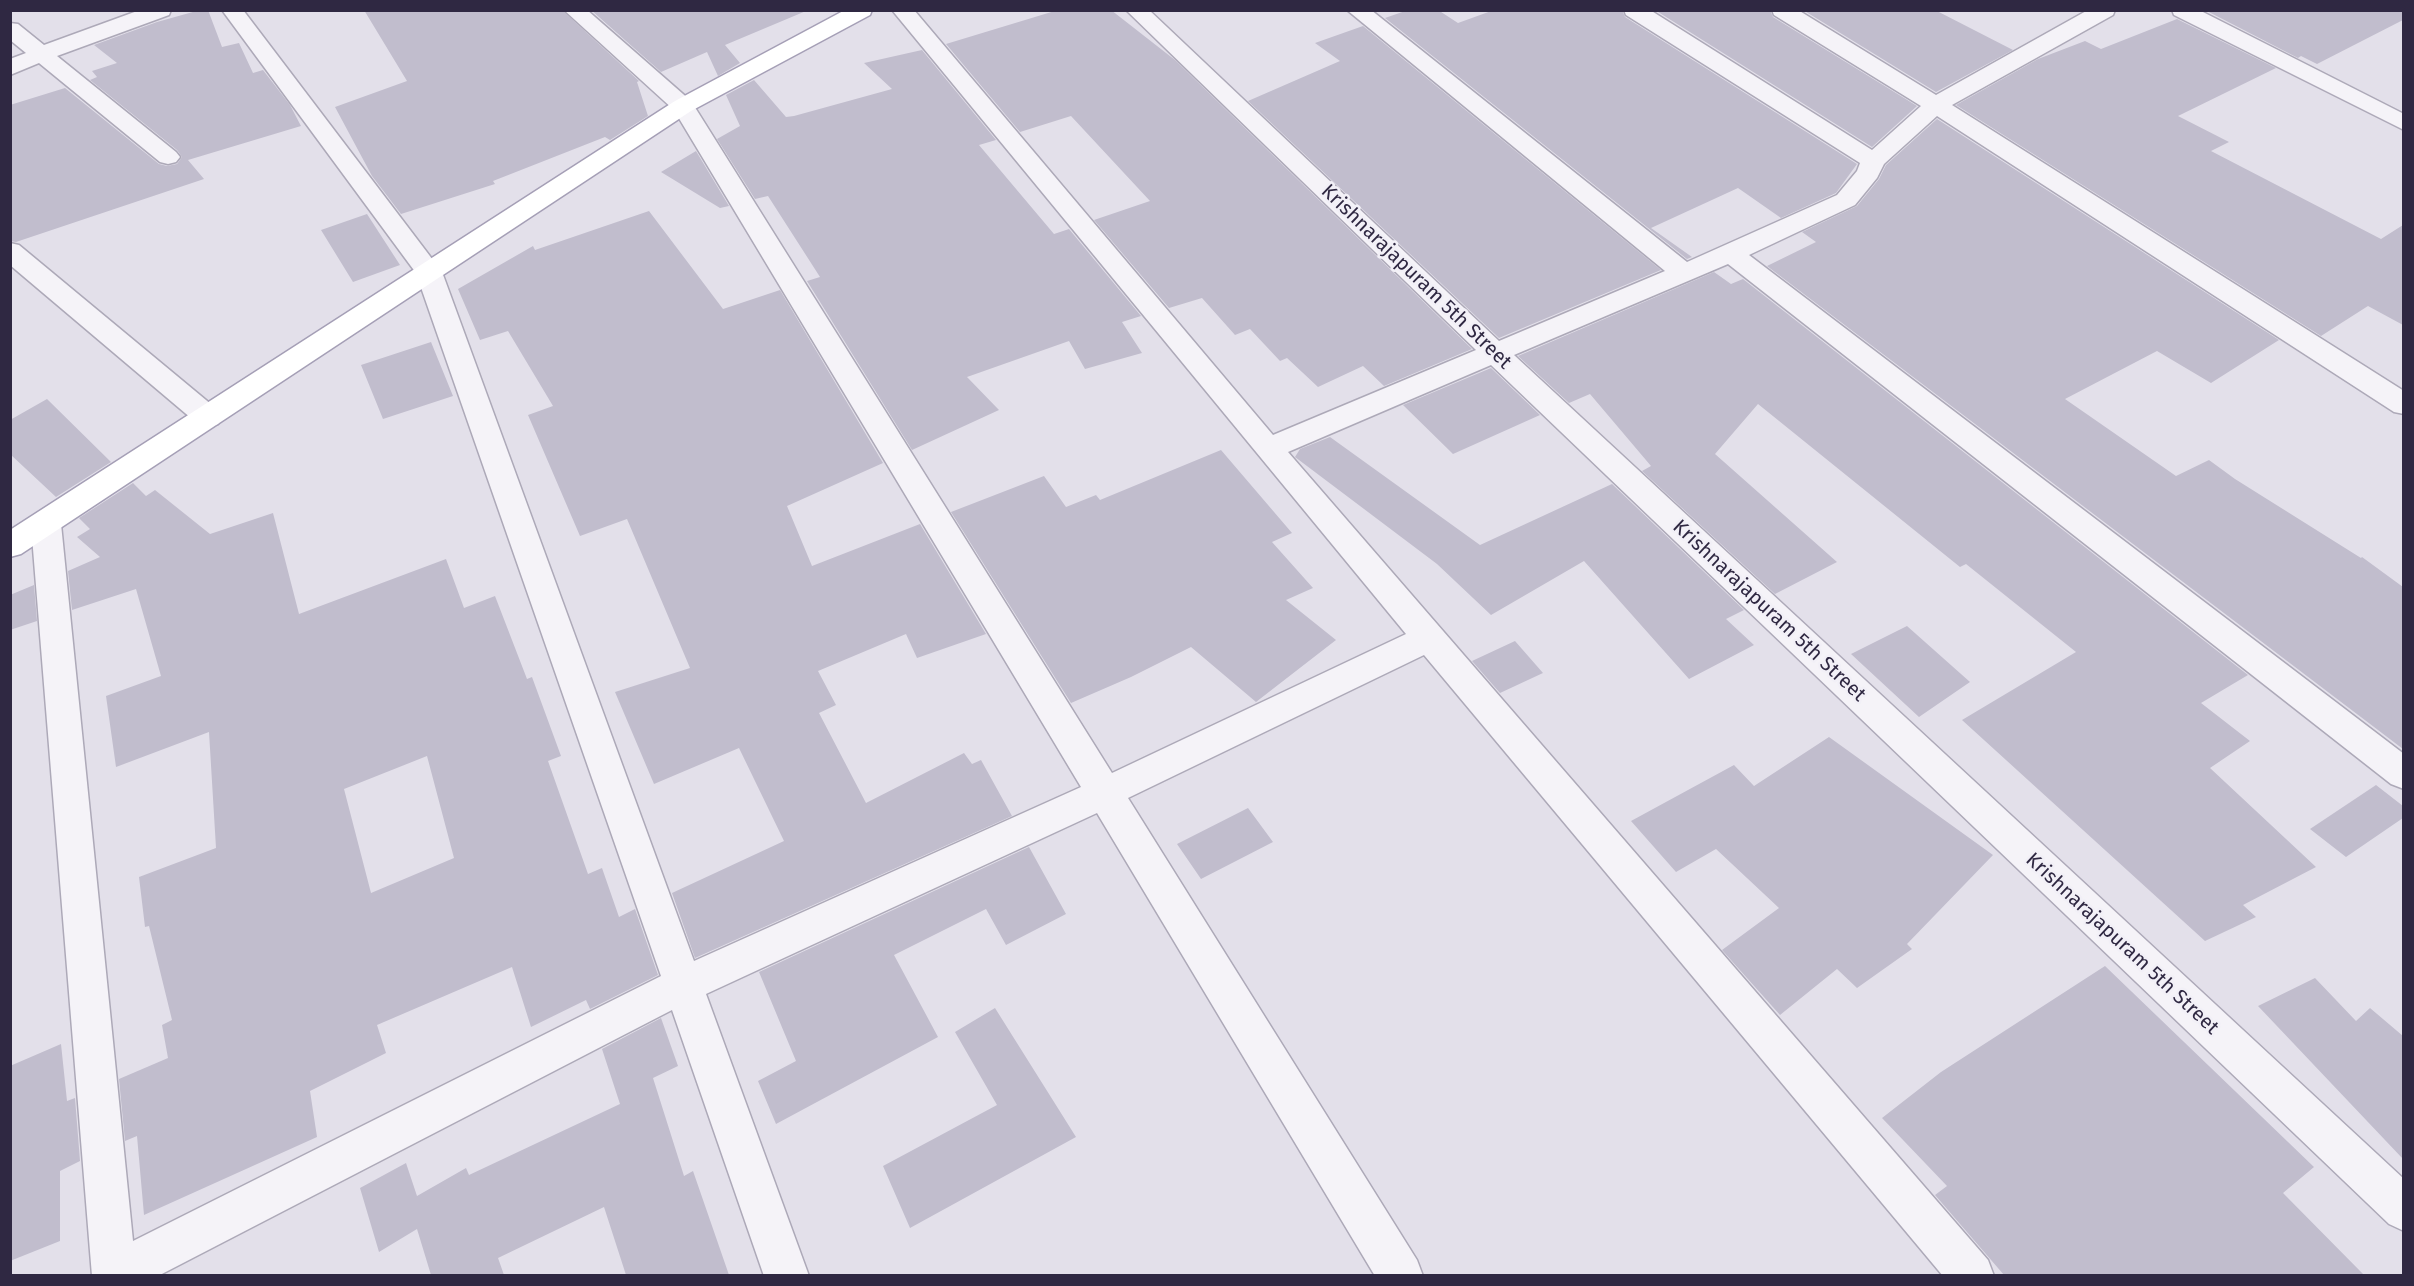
<!DOCTYPE html>
<style>
body{margin:0}
#map{position:relative;width:2414px;height:1286px;overflow:hidden;background:#e3e0ea;font-family:"Fira Sans",sans-serif}
canvas{display:block}
.frame{position:absolute;inset:0;border:12px solid #2f2842;pointer-events:none}
</style>
<div id="map">
<canvas width="2414" height="1286"></canvas>
<div class="frame"></div>
</div>
<script>
const c = document.querySelector('canvas').getContext('2d');
c.lineJoin = 'round';
function paint(path, color) { c.fillStyle = color; c.fill(path, 'evenodd'); }
const toPath = rows => new Path2D(rows.map(r => 'M' + r).join(''));
function trace(path, color, width, dash) { c.strokeStyle = color; c.lineWidth = width; c.lineCap = dash ? 'butt' : 'round'; c.setLineDash(dash || []); c.stroke(path); }
function write(font, color, halo, rows, align = 'center') {
  c.font = font + ' "Fira Sans",sans-serif'; c.lineWidth = 5; c.setLineDash([]); c.textBaseline = 'middle'; c.strokeStyle = halo; c.fillStyle = color; for (const [text, x, y, turn = 0] of rows) {
    c.save(); c.translate(x, y); c.rotate((+turn || 0) * Math.PI / 180); c.textAlign = isNaN(turn) ? turn : align; if (halo) c.strokeText(text, 0, 0); c.fillText(text, 0, 0); c.restore();
  }
}
paint(toPath([
 [200,10,208,10,222,47,239,43,253,73,263,70,290,105,301,126,188,160,204,179,16,242,10,241,10,105,65,88,159,164,167,166,177,164,182,157,177,150,90,80,97,77,92,71,117,63,94,45,157,22],
 [364,10,562,10,639,81,637,82,648,116,610,140,605,137,493,181,495,184,401,214,372,176,335,107,407,81],
 [591,10,806,10,806,11,725,45,740,63,718,76,707,52,661,72],
 [1058,10,1111,10,1175,60,1472,349,1384,386,1363,366,1318,387,1287,358,1280,361,1250,329,1235,335,1202,298,1169,308,1094,220,1150,201,1071,116,1020,132,946,44],
 [1408,10,1438,10,1458,23,1494,10,1622,10,1625,17,1857,164,1836,193,1781,218,1738,188,1651,228,1692,257,1687,259,1385,18],
 [1655,10,1770,10,1773,17,1917,106,1872,147],
 [1803,10,1935,10,2013,50,1936,92],
 [2205,10,2403,10,2403,20,2317,64,2301,56,2298,58],
 [2177,19,2276,68,2178,116,2229,142,2211,151,2381,239,2403,225,2403,325,2368,306,2321,336,1956,105,2038,59,2085,41,2101,49],
 [1363,26,1661,270,1499,338,1248,101,1340,61,1315,43],
 [922,50,996,140,979,145,1054,234,1069,229,1141,316,1122,322,1142,353,1085,369,1069,341,967,377,999,410,912,450,807,281,820,277,768,196,755,199,717,139,740,126,726,95,754,80,786,117,794,116,892,89,864,63],
 [1937,119,2279,340,2211,383,2157,351,2065,399,2176,476,2209,460,2235,479,2361,558,2362,557,2403,587,2403,749,1767,266,1816,242,1802,232,1857,206,1879,179,1886,165],
 [696,151,729,206,720,208,661,172],
 [649,211,723,309,780,290,883,463,787,506,812,566,920,524,986,634,917,658,906,634,818,671,836,705,819,713,866,803,964,753,972,764,981,760,1012,816,695,958,672,893,784,841,739,748,654,784,615,692,690,668,627,519,580,536,528,415,553,406,508,331,480,340,458,289,533,246,535,250],
 [367,214,400,265,353,282,321,230],
 [1714,272,1731,284,1743,279,2248,675,2201,703,2250,741,2210,768,2316,867,2243,905,2256,917,2205,941,1962,720,2076,652,1966,564,1960,567,1758,404,1715,454,1837,562,1775,594,1642,471,1651,466,1590,394,1569,403,1518,356],
 [431,342,453,396,383,419,361,365],
 [1491,368,1540,415,1453,454,1403,405],
 [47,399,111,462,56,497,10,454,10,420],
 [1330,437,1480,545,1612,484,1744,610,1726,619,1754,645,1689,679,1584,561,1491,615,1437,564,1295,457,1300,449],
 [1221,450,1292,533,1272,542,1313,588,1286,600,1336,640,1256,702,1191,647,1131,677,1071,703,951,512,1044,476,1066,507,1096,495,1100,500],
 [133,483,146,496,155,490,210,534,273,513,299,614,446,559,464,608,495,596,527,679,532,677,561,756,548,761,588,874,602,868,619,917,635,909,658,975,590,1009,586,1000,531,1027,512,967,377,1025,386,1053,310,1091,317,1137,144,1215,137,1136,125,1141,119,1079,168,1058,162,1025,172,1020,149,926,145,927,139,877,216,848,209,732,116,767,106,696,161,676,136,589,72,610,68,571,100,557,77,537,90,529,79,518],
 [427,756,454,858,371,893,344,789],
 [34,585,37,621,10,630,10,595],
 [1907,626,1970,682,1919,717,1851,654],
 [1515,641,1543,673,1500,693,1472,661],
 [1829,737,1993,855,1907,944,1912,949,1857,988,1837,969,1780,1015,1722,950,1779,908,1716,849,1676,872,1631,821,1734,765,1754,786],
 [2376,785,2403,806,2403,818,2346,857,2310,829],
 [1248,808,1273,842,1201,879,1177,844],
 [1029,847,1066,914,1006,945,986,909,894,955,938,1037,776,1124,758,1081,796,1061,759,972],
 [2105,966,2314,1167,2283,1193,2364,1275,2004,1275,1935,1195,1947,1186,1882,1118,1941,1072],
 [2315,978,2356,1021,2370,1008,2403,1036,2403,1159,2258,1006],
 [995,1008,1076,1137,910,1228,883,1166,997,1105,955,1032],
 [661,1018,678,1066,653,1078,684,1176,693,1171,729,1275,626,1275,604,1207,498,1258,504,1275,431,1275,417,1229,379,1252,360,1188,406,1163,417,1196,466,1168,469,1175,620,1104,602,1049],
 [61,1044,67,1101,75,1098,80,1161,60,1171,60,1241,10,1261,10,1066]
]), '#c1bdcd');
const minor = toPath([
 [140,10,171,10,169,15,57,56,176,152,180,157,176,162,168,164,160,162,39,63,10,75,10,59,26,53,10,40,10,23,18,24,44,45,140,10],
 [222,10,243,10,442,272,694,961,1081,787,674,110,564,10,587,10,691,101,1112,773,1406,634,892,10,914,10,1273,435,1476,350,1126,10,1149,10,1499,341,1665,271,1347,10,1371,10,1687,262,1837,195,1857,171,1860,163,1626,15,1624,10,1650,10,1872,150,1921,106,1774,15,1772,10,1798,10,1936,95,2088,10,2115,10,2113,15,1952,105,2404,391,2404,414,2394,412,1937,116,1884,164,1877,178,1855,205,1749,255,2404,754,2404,789,2391,784,1728,264,1514,355,2404,1179,2404,1231,2389,1224,1491,365,1288,452,1988,1260,1994,1276,1943,1276,1424,655,1128,798,1417,1260,1423,1276,1375,1276,1097,813,706,994,809,1276,764,1276,672,1010,158,1276,92,1276,31,524,35,516,46,513,57,516,61,524,133,1241,661,976,416,273,222,10],
 [2172,10,2199,10,2404,114,2404,130,2174,15,2172,10],
 [10,243,19,245,218,410,222,417,218,424,208,427,198,424,10,265,10,243]
]);
const major = toPath([
 [845,10,872,10,870,15,691,111,21,554,10,557,10,530,675,101,845,10]
]);
trace(minor, '#ada9b8', 3);
trace(major, '#a59fb6', 3);
paint(minor, '#f5f3f8');
paint(major, '#fff');
write('20px', '#2f2842', '#f2f0f7', [
 ["Krishnarajapuram 5th Street",1416,277,44],
 ["Krishnarajapuram 5th Street",1769,611,43],
 ["Krishnarajapuram 5th Street",2122,944,43]
]);
</script>
